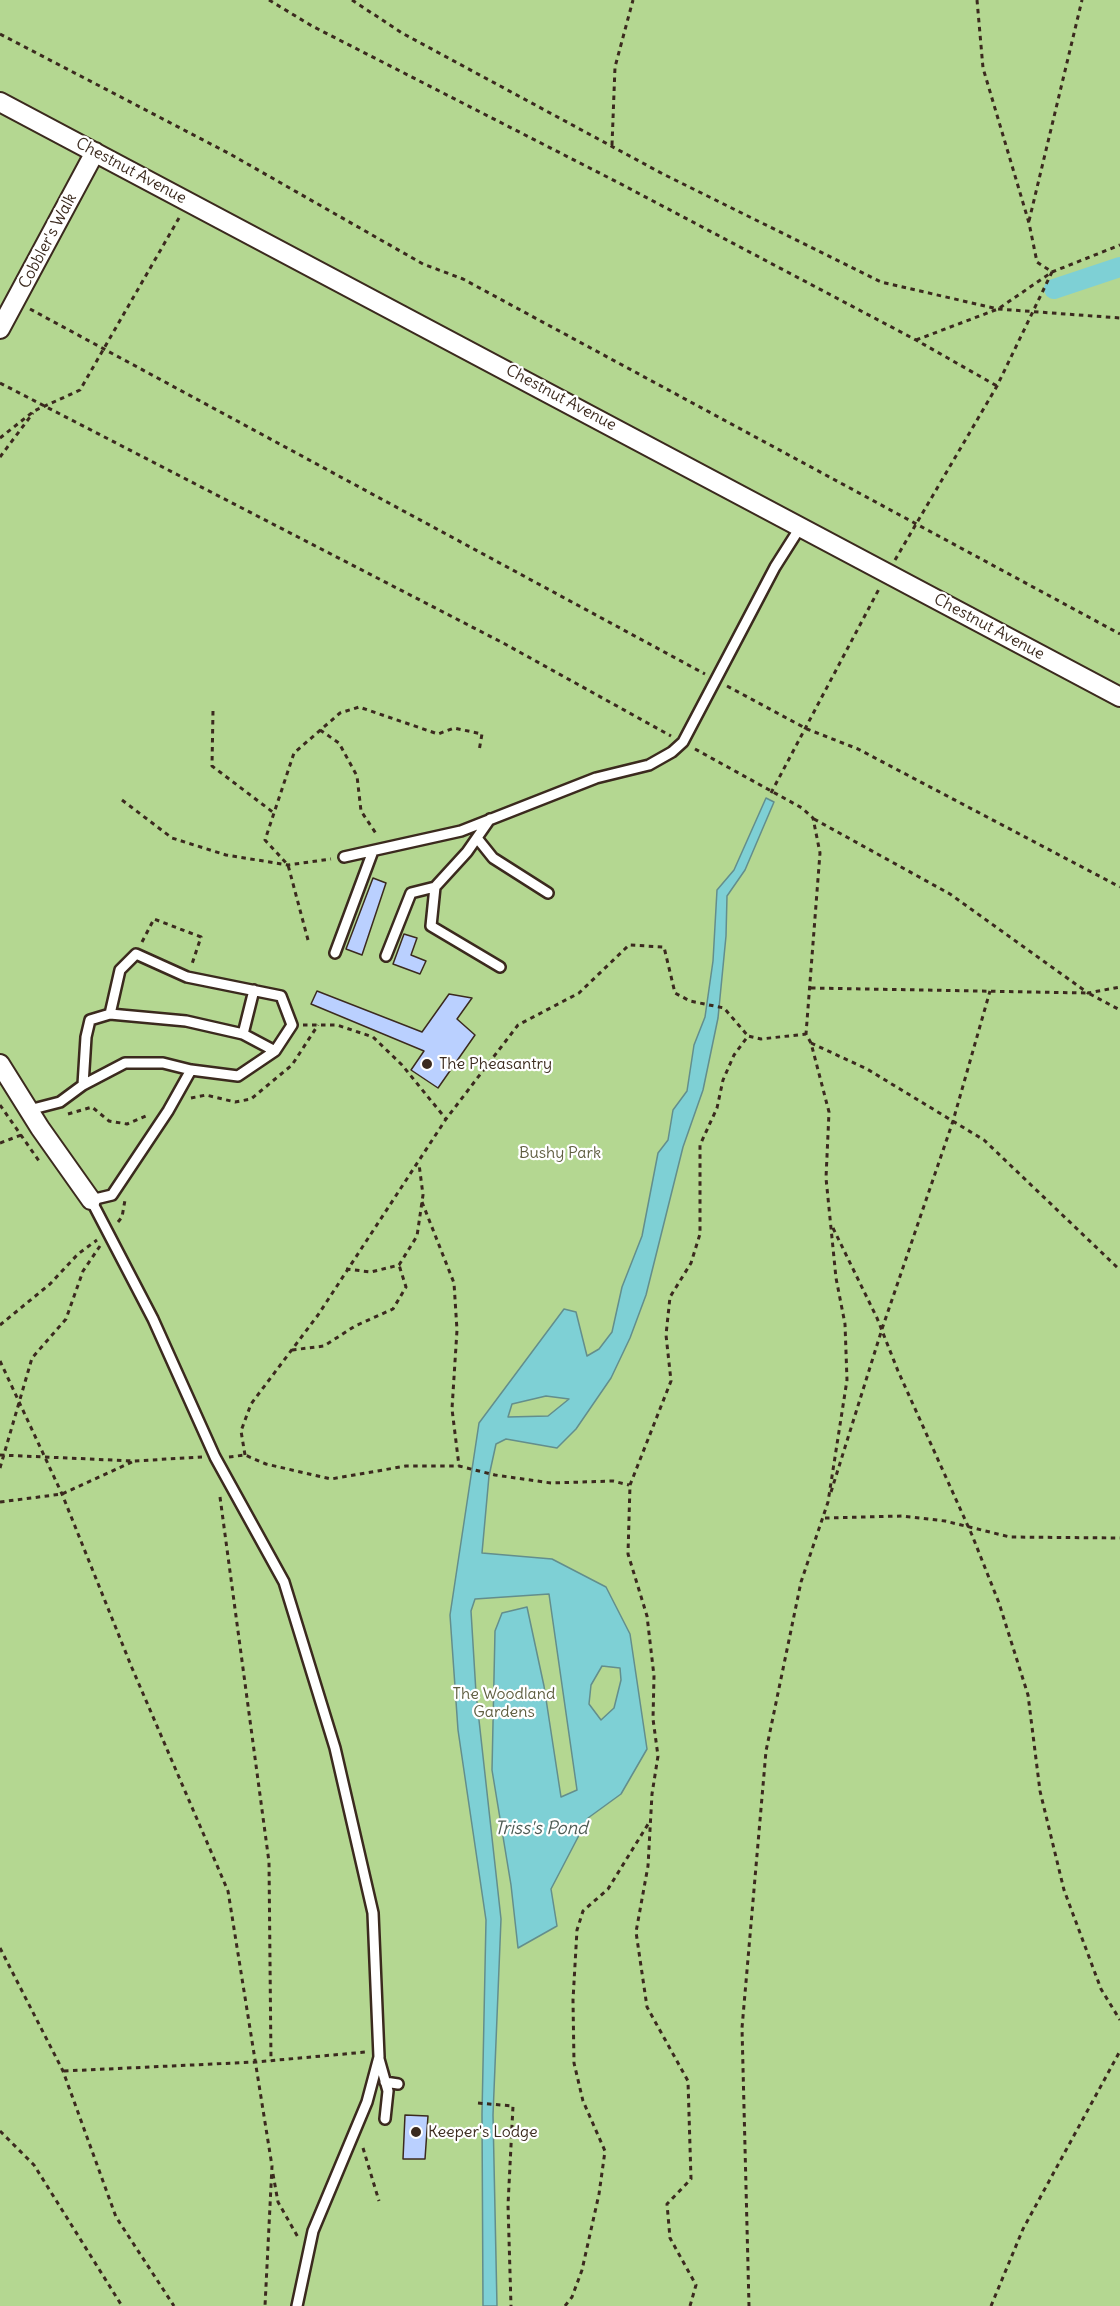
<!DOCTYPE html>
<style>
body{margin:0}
canvas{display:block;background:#f1f6ff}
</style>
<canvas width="1120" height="2306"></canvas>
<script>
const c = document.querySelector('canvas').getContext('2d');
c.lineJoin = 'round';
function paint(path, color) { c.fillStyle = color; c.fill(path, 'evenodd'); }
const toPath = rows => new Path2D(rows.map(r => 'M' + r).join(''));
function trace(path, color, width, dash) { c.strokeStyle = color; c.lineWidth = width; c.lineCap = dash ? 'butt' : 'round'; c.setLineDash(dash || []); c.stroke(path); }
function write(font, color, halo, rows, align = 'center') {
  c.font = font + ' Delius,sans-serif'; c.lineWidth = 4.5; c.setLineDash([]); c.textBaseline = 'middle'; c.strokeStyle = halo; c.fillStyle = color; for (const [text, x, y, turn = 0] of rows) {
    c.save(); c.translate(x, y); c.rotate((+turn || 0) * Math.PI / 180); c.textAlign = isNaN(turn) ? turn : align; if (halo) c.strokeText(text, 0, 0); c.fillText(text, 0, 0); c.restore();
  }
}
paint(toPath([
 [0,0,1120,0,1120,2306,0,2306]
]), '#b4d791');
const water = toPath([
 [766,798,774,802,745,870,727,896,726,936,718,1018,703,1090,683,1147,646,1295,630,1338,611,1378,576,1429,557,1448,506,1439,496,1444,489,1476,482,1553,552,1559,606,1587,630,1634,647,1749,621,1794,588,1818,551,1889,557,1926,518,1948,511,1885,492,1770,495,1631,502,1613,527,1607,544,1686,561,1797,577,1790,549,1594,475,1599,471,1611,476,1693,501,1919,493,2115,497,2306,483,2306,482,2114,486,1920,458,1730,450,1615,479,1423,564,1309,576,1312,587,1356,599,1349,612,1332,622,1287,642,1236,658,1153,668,1140,673,1110,687,1091,694,1045,705,1017,713,961,717,890,734,870,766,798],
 [546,1396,569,1399,548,1416,508,1417,512,1404,546,1396],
 [602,1666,620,1668,621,1680,614,1708,601,1720,589,1704,591,1685,602,1666]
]);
paint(water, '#7ed0d5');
trace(water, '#638e8c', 1.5);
trace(toPath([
 [1054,289,1120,267]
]), '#7ed0d5', 20);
const building = toPath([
 [373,878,386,883,362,955,346,949,373,878],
 [404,934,417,938,411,955,426,961,420,974,393,964,404,934],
 [317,991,422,1032,449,994,472,998,457,1019,475,1035,438,1088,411,1070,424,1051,311,1004,317,991],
 [405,2115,428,2116,425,2159,403,2159,405,2115]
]);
paint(building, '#bad0ff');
trace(building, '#3b2a1e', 1.5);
const service = toPath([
 [477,838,493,858,548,893],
 [344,857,461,831,596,778,649,765,672,752,683,742,775,567,801,526],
 [435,887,431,926,500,967],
 [335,953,373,851],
 [386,956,411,893,435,887,467,852,490,819],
 [243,1034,254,990],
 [191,1070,168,1111,112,1195,91,1200,153,1319,215,1457,284,1582,335,1748,373,1913,379,2057,367,2102,313,2231,297,2306],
 [83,1085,86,1037,90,1020,110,1014,186,1021,243,1034,275,1051],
 [29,1110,60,1102,83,1085,125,1063,163,1063,191,1070,238,1076,275,1051,292,1025,281,996,187,977,136,954,120,970,110,1014],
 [379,2059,388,2091,385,2119],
 [385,2082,398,2084]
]);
const minor = toPath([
 [0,102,1120,697],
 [0,329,95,152],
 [0,1064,40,1128,91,1200]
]);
trace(service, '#3b2a1e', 14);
trace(minor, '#3b2a1e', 22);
trace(toPath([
 [269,0,312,26,619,183,916,340,997,386],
 [352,0,402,33,663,174,881,282,998,309,1120,318],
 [977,0,983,68,1029,223,1037,262,1052,272],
 [0,34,230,154,423,264,463,279,1120,634],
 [612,145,615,67,633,0],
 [1029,221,1082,0],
 [30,309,705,674],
 [916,340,998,309,1052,272,1120,245],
 [0,383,505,644,671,736],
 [0,438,34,411,80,390,179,218],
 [0,457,33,413],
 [895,560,997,386,1052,272],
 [727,686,807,729,858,749,1120,887],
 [213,711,212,766,274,813],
 [320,730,339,743,357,776,361,811,377,835],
 [695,749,802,808,813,818,820,853,806,1034,811,1043,829,1112,826,1178,836,1278,845,1324,847,1380,828,1502,801,1582,766,1751,742,2028,749,2306],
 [771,793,879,589],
 [122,800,172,838,226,855,288,865,331,859],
 [814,819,950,894,1088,993,1120,987],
 [308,940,288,865,265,840,294,753,340,713,359,707,438,734,454,728,482,734,479,751],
 [142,942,154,919,201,937,192,964],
 [811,988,1088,993,1120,1010],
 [303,1025,337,1025,373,1037,402,1065,446,1119],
 [811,1043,867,1069,984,1140,1120,1270],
 [191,1098,206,1095,235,1102,251,1099,292,1065,318,1025],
 [0,1105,39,1161],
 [68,1114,92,1107,109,1121,127,1124,148,1115],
 [0,1143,24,1134],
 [422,1202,454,1283,457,1330,452,1409,459,1466],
 [118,1222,122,1217,125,1200],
 [833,1228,877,1318,898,1371,972,1535,999,1603,1028,1695,1040,1791,1064,1890,1101,1989,1120,2020],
 [346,1269,371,1272,399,1265,417,1236,423,1195,419,1164],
 [0,1325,50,1284,78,1254,97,1240],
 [292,1350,324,1346,355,1326,393,1309,406,1287,399,1265],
 [0,1361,62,1494,132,1668,228,1891,272,2166,265,2306],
 [0,1455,134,1461,202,1457],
 [245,1455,241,1431,251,1404,318,1315,446,1119,518,1025,579,993,629,945,664,947,675,993,690,1001,724,1008,748,1036],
 [229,1457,245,1455,266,1464,331,1479,406,1466,459,1466,495,1475,551,1483,613,1481,629,1485],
 [0,1468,32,1358,66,1319,83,1271,100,1246],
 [831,1492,882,1329,953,1121,990,991],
 [220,1497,269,1862,271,2061],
 [0,1502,62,1494,132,1462],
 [825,1518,902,1516,945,1521,1010,1537,1120,1538],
 [0,1948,63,2071,116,2217,174,2306],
 [64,2071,256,2062,366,2052],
 [478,2103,513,2106,508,2205,511,2306],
 [0,2131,34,2165,122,2306],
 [363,2148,379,2201],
 [273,2174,278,2202,299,2239],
 [565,2306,572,2297,582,2270,599,2194,605,2151,583,2101,574,2063,573,2000,577,1930,583,1911,608,1889,650,1821],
 [690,2306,696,2285,670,2238,667,2204,691,2179,688,2081,647,2007,636,1932,648,1866,652,1794,658,1756,653,1719,654,1676,647,1616,628,1554,630,1485,671,1381,666,1335,670,1297,691,1263,700,1234,700,1145,717,1108,723,1080,734,1055,748,1036,761,1039,806,1034],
 [991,2306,1023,2229,1120,2051]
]), '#3b2a1e', 3, [4.5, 4.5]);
trace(service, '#fff', 9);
trace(minor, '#fff', 18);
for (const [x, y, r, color] of [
 [427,1064,6,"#3b2a1e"],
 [416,2132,6,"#3b2a1e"]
]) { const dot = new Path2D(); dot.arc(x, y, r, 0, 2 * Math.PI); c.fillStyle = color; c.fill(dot); trace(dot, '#fff', 2); }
write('16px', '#3b2a1e', '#fff', [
 ["Chestnut Avenue",131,171,28],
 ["Cobbler's Walk",48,241,-62],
 ["Chestnut Avenue",561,398,28],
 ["Chestnut Avenue",989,627,28]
]);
write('16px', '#3b2a1e', '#fff', [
 ["The Pheasantry",439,1064],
 ["Keeper's Lodge",428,2132]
], 'left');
write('16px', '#5f5e40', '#fff', [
 ["Bushy Park",560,1153],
 ["The Woodland",504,1694],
 ["Gardens",504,1712]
]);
write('italic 18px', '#4f5c55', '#fff', [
 ["Triss's Pond",541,1829]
]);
</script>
